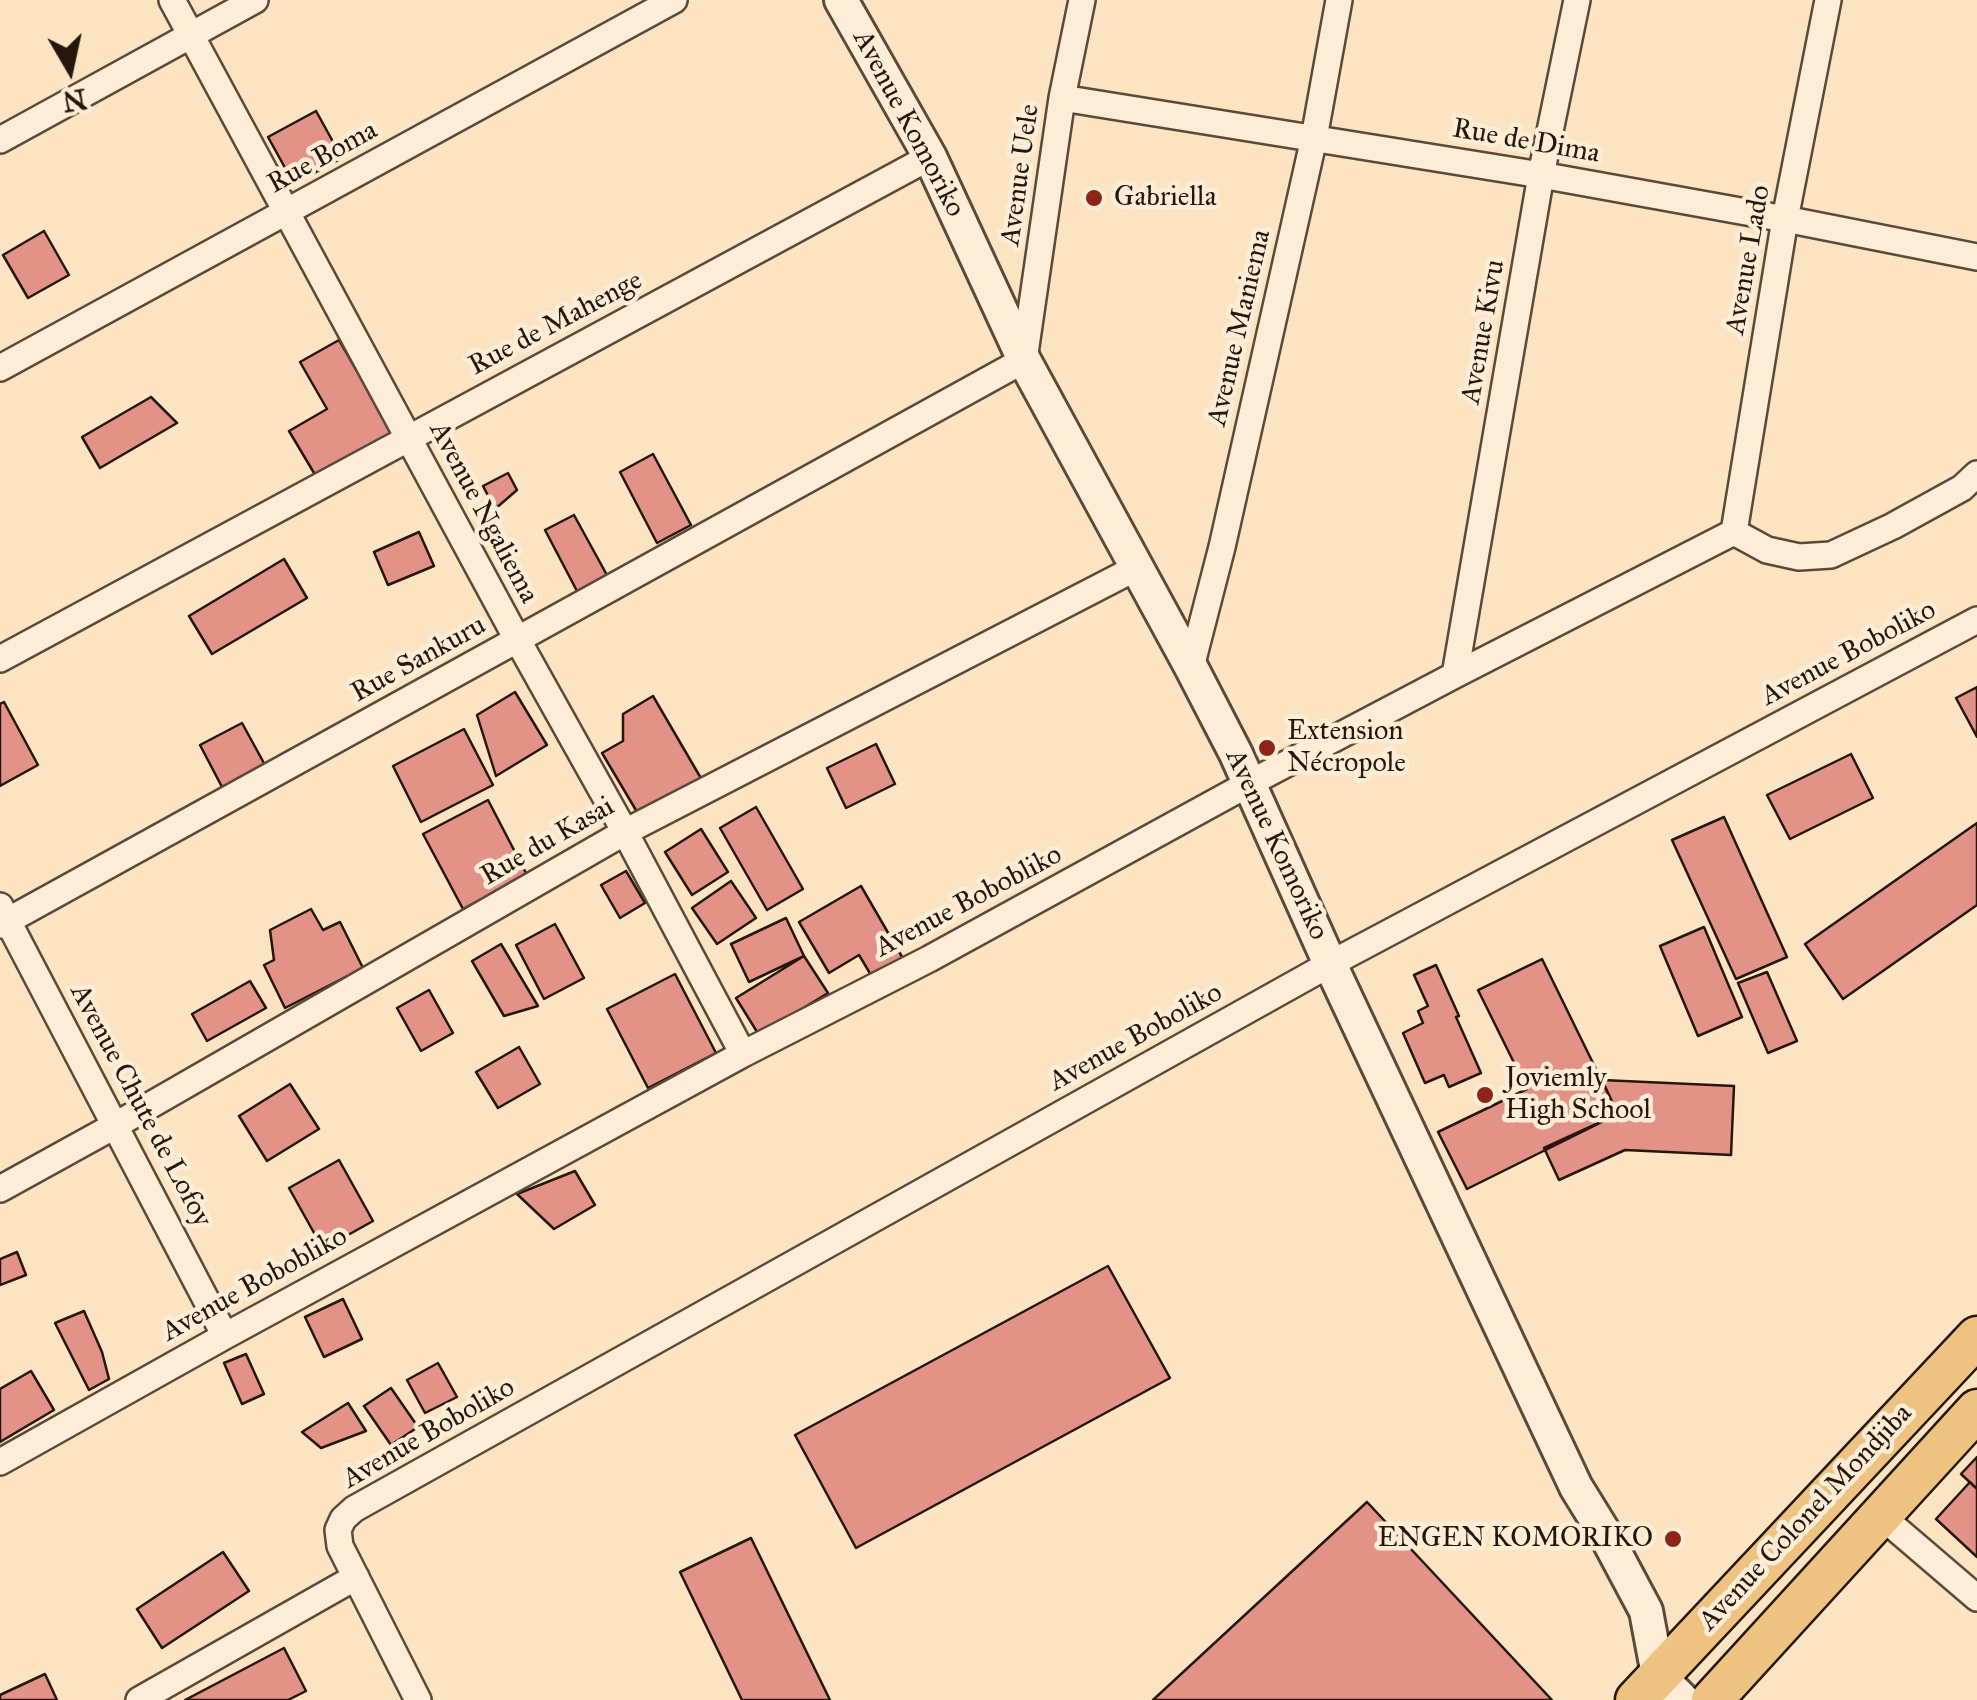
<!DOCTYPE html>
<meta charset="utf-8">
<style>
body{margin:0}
#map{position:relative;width:1977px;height:1700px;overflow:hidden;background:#fce4c2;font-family:"IM FELL Great Primer",serif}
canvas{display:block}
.north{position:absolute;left:20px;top:20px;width:100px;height:100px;-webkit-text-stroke:8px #fdedd7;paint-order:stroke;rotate:171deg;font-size:28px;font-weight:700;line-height:40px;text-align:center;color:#25170b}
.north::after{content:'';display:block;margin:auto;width:35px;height:45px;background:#25170b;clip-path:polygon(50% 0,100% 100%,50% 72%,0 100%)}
</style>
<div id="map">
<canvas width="1977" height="1700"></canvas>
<div class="north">N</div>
</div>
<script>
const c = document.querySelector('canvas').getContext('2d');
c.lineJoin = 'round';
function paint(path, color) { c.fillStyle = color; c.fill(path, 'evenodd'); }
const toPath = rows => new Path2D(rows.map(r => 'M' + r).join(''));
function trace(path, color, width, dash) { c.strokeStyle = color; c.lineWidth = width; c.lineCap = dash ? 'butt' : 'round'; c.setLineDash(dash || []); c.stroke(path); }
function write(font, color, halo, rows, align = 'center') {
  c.font = font + ' "IM FELL Great Primer",serif'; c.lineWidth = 9; c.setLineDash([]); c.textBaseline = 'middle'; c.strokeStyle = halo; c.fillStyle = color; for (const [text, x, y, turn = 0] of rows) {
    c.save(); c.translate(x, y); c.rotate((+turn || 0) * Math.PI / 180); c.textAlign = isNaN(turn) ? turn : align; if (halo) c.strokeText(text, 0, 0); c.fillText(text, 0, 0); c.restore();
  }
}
const building = toPath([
 [316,111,342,158,294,184,268,137,316,111],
 [44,231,69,275,28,298,3,255,44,231],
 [339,340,393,433,317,478,289,431,327,409,300,362,339,340],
 [151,397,177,423,100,468,82,437,151,397],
 [653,454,691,525,657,543,620,472,653,454],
 [508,473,517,490,495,509,483,486,508,473],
 [574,515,608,577,578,593,545,530,574,515],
 [419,532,434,566,388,585,374,552,419,532],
 [284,559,307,598,212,654,189,616,284,559],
 [1977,687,1977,737,1956,698,1977,687],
 [515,692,547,745,496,776,477,715,515,692],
 [653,696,702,780,640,817,602,753,623,741,623,714,653,696],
 [4,702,38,765,0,786,0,704,4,702],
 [242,723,265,765,222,787,200,745,242,723],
 [464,729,493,785,421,822,393,766,464,729],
 [876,744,895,784,846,808,827,768,876,744],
 [1851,754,1873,798,1790,839,1767,795,1851,754],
 [488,800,527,875,463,909,423,834,488,800],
 [756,807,803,889,767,910,720,828,756,807],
 [1724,817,1787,957,1736,979,1672,840,1724,817],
 [1977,823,1977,905,1843,999,1805,944,1977,823],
 [701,829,728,872,692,895,665,852,701,829],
 [626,871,645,903,620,918,601,885,626,871],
 [731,881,756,918,717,944,692,908,731,881],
 [861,886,905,962,874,980,859,955,829,973,799,922,861,886],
 [311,909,323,930,340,922,363,968,285,1008,264,965,274,960,270,930,311,909],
 [786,918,804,956,749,982,731,944,786,918],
 [555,924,584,978,544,999,516,945,555,924],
 [1704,927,1742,1017,1698,1036,1660,946,1704,927],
 [501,944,538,1006,504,1016,472,961,501,944],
 [804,956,828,993,759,1035,736,998,804,956],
 [1542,959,1618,1114,1467,1189,1438,1132,1527,1089,1478,990,1542,959],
 [1436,965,1459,1016,1456,1017,1481,1073,1449,1087,1444,1075,1425,1083,1403,1033,1423,1023,1418,1011,1428,1006,1414,975,1436,965],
 [1767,972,1797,1041,1768,1053,1738,983,1767,972],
 [675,974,716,1053,648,1088,607,1009,675,974],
 [250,981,266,1008,207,1041,192,1014,250,981],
 [429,990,453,1033,421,1051,397,1008,429,990],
 [519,1047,540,1084,498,1108,476,1072,519,1047],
 [1602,1080,1734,1086,1731,1155,1625,1150,1559,1180,1544,1148,1618,1114,1602,1080],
 [290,1084,319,1129,267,1161,239,1116,290,1084],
 [339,1160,373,1221,323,1249,289,1188,339,1160],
 [575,1171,595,1205,554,1229,517,1194,575,1171],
 [17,1252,26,1275,0,1285,0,1259,17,1252],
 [1108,1266,1170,1378,856,1548,795,1435,1108,1266],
 [343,1299,362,1339,324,1357,305,1317,343,1299],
 [84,1311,102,1352,109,1379,89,1390,55,1323,84,1311],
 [246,1354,264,1394,242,1404,224,1363,246,1354],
 [438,1363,457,1397,425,1413,407,1380,438,1363],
 [31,1371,54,1410,0,1442,0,1389,31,1371],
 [391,1388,418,1427,391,1445,364,1406,391,1388],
 [348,1403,366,1431,321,1448,302,1432,348,1403],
 [1977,1457,1977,1489,1961,1474,1977,1457],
 [1970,1482,1977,1489,1977,1557,1936,1519,1970,1482],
 [1367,1502,1552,1700,1153,1700,1367,1502],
 [751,1538,830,1700,742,1700,680,1572,751,1538],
 [223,1552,249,1591,162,1648,137,1609,223,1552],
 [284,1648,306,1691,288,1700,185,1700,284,1648],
 [45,1674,57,1700,0,1700,0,1695,45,1674]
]);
paint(building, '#e39287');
trace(building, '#25170b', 2.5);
const minor = toPath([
 [172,0,517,639,625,832,743,1054],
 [1062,98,1541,175,1785,219,1977,257],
 [0,140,255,0],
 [0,368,674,0],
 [1734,532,1785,219,1828,0],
 [0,659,930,157],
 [1191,667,1222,547,1314,138,1339,0],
 [1455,675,1541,175,1577,0],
 [0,906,225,1336],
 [0,925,1024,360,1062,98,1082,0],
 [0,1189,116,1125,625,832,1136,568],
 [0,1462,225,1336,743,1054,929,959,1250,783,1455,675,1734,532,1767,550,1799,557,1831,555,1893,526,1962,488,1977,474],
 [1880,1515,1977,1598],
 [139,1700,356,1577],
 [418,1700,340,1546,338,1530,343,1519,354,1509,1330,964,1977,620]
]);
const tertiary = toPath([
 [841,0,930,157,1024,360,1191,667,1236,754,1330,964,1576,1487,1605,1534,1646,1611,1658,1675,1683,1700]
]);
const primary = toPath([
 [1636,1700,1977,1337],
 [1712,1700,1977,1410]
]);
trace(minor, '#5b4a39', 30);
trace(tertiary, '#5b4a39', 38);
trace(primary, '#25170b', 45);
trace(minor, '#fdedd7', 25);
trace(tertiary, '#fdedd7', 32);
trace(primary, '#eec281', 40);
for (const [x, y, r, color] of [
 [1094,198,10,"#8f2418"],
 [1267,748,10,"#8f2418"],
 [1485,1095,10,"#8f2418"],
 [1673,1539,10,"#8f2418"]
]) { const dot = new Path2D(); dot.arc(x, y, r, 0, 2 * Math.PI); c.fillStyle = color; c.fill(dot); trace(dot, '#fdedd7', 4); }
write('28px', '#25170b', '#fdedd7', [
 ["Avenue Komoriko",908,124,62],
 ["Rue de Dima",1526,142,10],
 ["Rue Boma",323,158,-29],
 ["Avenue Uele",1021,175,-82],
 ["Avenue Lado",1749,260,-80],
 ["Rue de Mahenge",556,324,-28],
 ["Avenue Maniema",1240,328,-77],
 ["Avenue Kivu",1484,332,-80],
 ["Avenue Ngaliema",483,513,62],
 ["Avenue Boboliko",1849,654,-28],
 ["Rue Sankuru",419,660,-29],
 ["Rue du Kasai",548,842,-30],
 ["Avenue Komoriko",1276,845,65],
 ["Avenue Bobobliko",969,902,-28],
 ["Avenue Boboliko",1136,1038,-29],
 ["Avenue Chute de Lofoy",140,1106,62],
 ["Avenue Bobobliko",255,1285,-29],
 ["Avenue Boboliko",429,1434,-30],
 ["Avenue Colonel Mondjiba",1806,1518,-47]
]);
write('28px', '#25170b', '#fdedd7', [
 ["Gabriella",1114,198],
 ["Extension",1287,732],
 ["Nécropole",1287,764],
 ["Joviemly",1505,1079],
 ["High School",1505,1111],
 ["ENGEN KOMORIKO",1653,1539,"right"]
], 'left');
</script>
